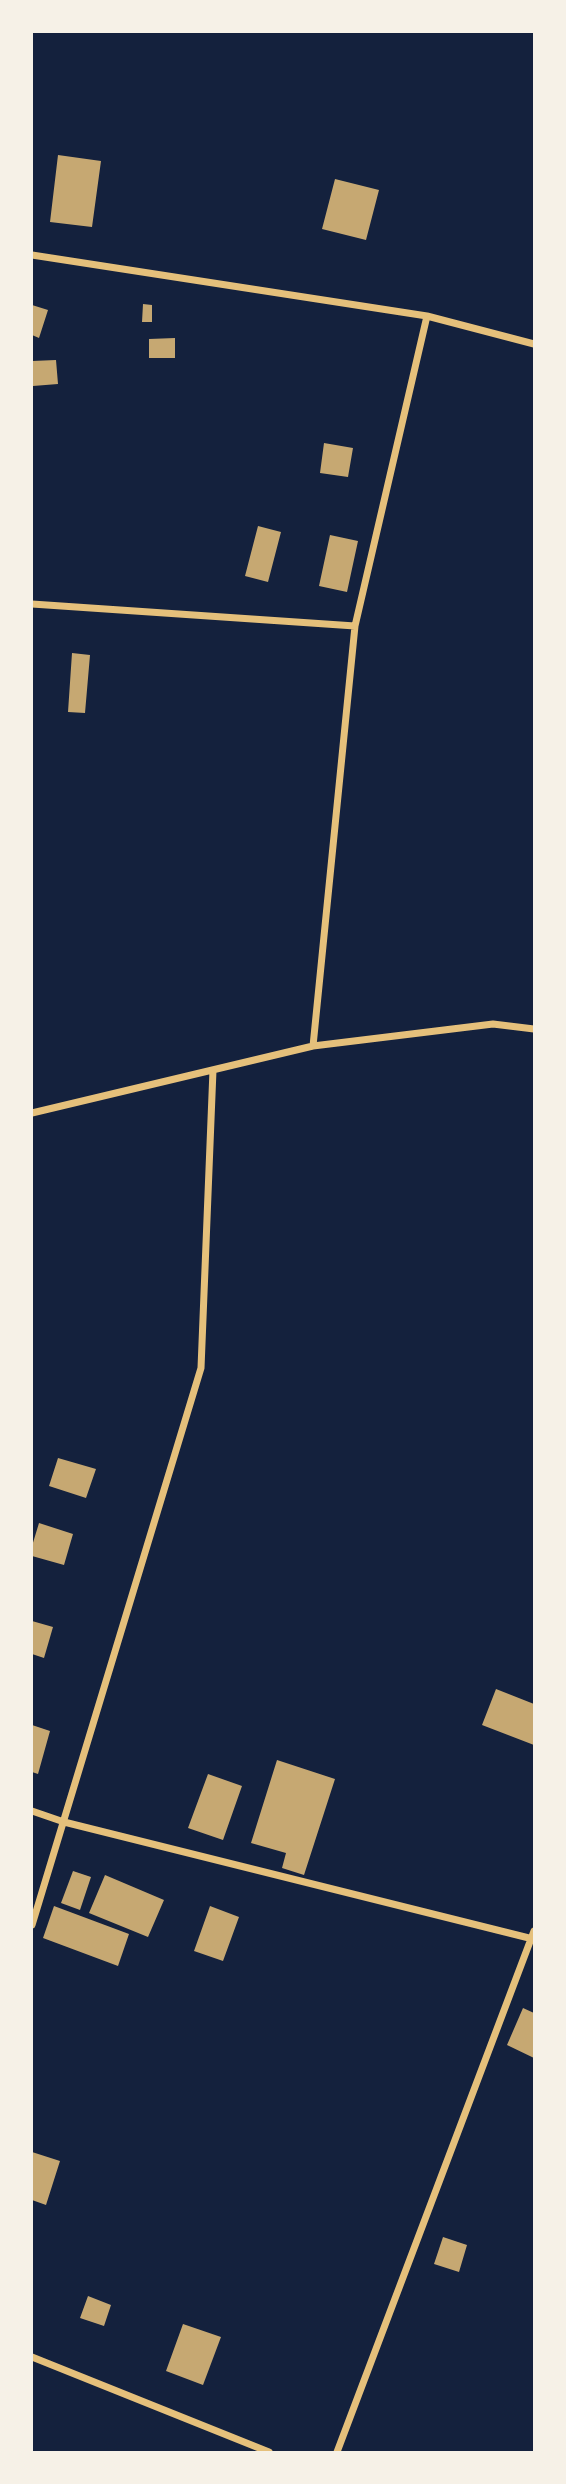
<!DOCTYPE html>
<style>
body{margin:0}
#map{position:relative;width:566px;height:2484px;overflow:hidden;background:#14213d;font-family:"Roboto Serif",serif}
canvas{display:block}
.frame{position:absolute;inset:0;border:33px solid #f6f1e7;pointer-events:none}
</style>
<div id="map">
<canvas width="566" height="2484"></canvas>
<div class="frame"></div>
</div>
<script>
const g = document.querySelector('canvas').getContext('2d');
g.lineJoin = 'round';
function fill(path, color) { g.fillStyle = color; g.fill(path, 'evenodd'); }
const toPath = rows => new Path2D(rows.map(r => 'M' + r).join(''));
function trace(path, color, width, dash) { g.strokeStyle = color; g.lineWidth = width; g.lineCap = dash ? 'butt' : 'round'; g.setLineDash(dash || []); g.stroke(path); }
fill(toPath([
 [58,155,101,161,92,227,50,222],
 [335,179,379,190,366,240,322,229],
 [143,304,152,305,152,322,142,322],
 [32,305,48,310,39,338,32,335],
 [175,338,175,358,149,358,149,339],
 [56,360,58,384,33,386,32,361],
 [324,443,353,448,348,477,320,473],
 [258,526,281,532,268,582,245,576],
 [330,535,358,541,347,592,319,586],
 [72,653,90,655,85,713,68,712],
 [58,1458,96,1469,86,1498,49,1486],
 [39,1523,73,1534,64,1565,32,1556,32,1546],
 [32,1621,53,1627,44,1658,32,1654],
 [496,1689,534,1704,534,1745,482,1725],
 [32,1725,50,1731,38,1774,32,1772],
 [277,1760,335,1779,304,1875,282,1868,286,1853,251,1843],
 [208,1774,242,1786,223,1840,188,1828],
 [73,1871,91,1877,80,1910,61,1903],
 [105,1875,164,1900,148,1937,89,1913],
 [54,1906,129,1934,118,1966,43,1938],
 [210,1906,239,1917,223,1961,194,1951],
 [523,2008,534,2013,534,2058,507,2045],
 [32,2152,60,2161,46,2205,32,2200],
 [443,2237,467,2245,459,2272,434,2264],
 [88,2296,111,2305,104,2326,80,2318],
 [183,2324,221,2337,203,2385,166,2371]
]), '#c6a872');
trace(toPath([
 [32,255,427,316,534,344],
 [32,604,355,626],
 [313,1046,355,626,427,316],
 [32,1113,313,1046,493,1024,534,1029],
 [32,1811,64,1822,533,1939],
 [32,1925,201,1368,213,1070],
 [32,2357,269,2452],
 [337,2452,534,1931]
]), '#e5c07b', 7);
</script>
